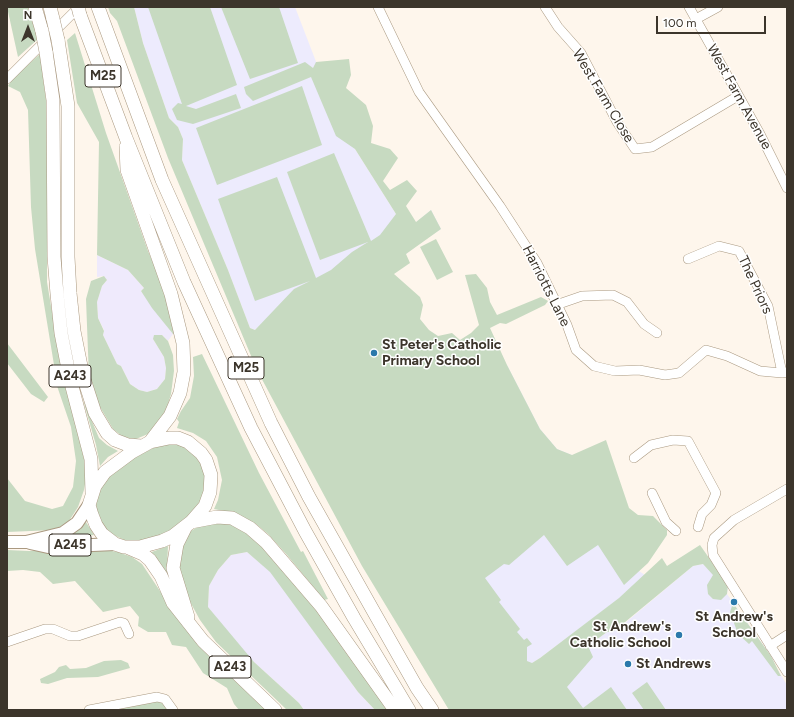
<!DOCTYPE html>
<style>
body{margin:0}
#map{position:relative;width:794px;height:717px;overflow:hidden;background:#fef6ec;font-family:Figtree,sans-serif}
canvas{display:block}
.frame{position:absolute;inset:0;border:8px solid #3c352b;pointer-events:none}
.north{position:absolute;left:8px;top:8px;width:40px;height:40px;-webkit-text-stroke:3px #fff;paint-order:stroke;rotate:0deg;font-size:11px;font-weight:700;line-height:16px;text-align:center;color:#3c352b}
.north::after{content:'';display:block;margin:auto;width:14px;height:18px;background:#3c352b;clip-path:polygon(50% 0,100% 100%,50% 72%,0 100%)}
.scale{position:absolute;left:656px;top:16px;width:110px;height:18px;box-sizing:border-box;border:2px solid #3c352b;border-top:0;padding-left:5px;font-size:12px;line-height:14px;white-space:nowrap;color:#3c352b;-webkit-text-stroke:3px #fff;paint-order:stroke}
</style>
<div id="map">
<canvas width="794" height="717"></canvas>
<div class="frame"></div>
<div class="north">N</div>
<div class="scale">100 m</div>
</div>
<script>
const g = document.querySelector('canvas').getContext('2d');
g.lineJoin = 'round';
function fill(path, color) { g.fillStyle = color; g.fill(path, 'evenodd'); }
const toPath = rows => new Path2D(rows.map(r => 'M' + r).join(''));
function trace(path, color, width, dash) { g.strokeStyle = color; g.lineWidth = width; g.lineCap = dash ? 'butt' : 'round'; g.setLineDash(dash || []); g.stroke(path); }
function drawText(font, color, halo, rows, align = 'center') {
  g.font = font + ' Figtree,sans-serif'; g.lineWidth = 3; g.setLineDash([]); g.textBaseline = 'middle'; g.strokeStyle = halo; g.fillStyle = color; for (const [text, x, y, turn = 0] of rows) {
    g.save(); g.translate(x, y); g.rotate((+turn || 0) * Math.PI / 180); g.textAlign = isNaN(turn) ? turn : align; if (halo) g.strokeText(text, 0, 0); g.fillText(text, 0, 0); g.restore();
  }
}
fill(toPath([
 [97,255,128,270,144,288,141,291,173,334,168,341,162,335,153,339,164,357,166,368,165,379,157,389,147,392,139,390,130,384,121,366,117,364,103,335,104,330,98,318,97,302,102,286,107,280,104,276,97,277],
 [247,552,271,572,358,692,375,710,304,710,299,703,254,662,231,637,208,607,209,586,218,570,231,555]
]), '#efeafc');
fill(toPath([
 [134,7,295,7,335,111,355,149,396,214,408,229,431,210,441,229,418,244,380,276,402,320,453,361,507,365,540,429,557,449,572,455,636,569,645,575,620,598,540,658,473,701,272,314,255,330,250,328,228,270,182,160,183,139,178,127,169,118,143,43],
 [703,564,728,585,727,594,771,656,777,669,787,685,787,710,497,710,607,632,625,623,693,566]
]), '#edebfd');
fill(toPath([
 [7,7,30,7,38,39,18,57],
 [108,7,134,7,143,43,169,118,178,127,183,139,182,160,228,270,250,328,255,330,294,289,310,281,255,301,218,199,277,177,316,278,331,270,352,252,368,242,320,260,287,172,334,153,371,241,380,235,396,214,355,149,336,136,311,77,253,101,246,94,244,87,305,62,313,68,316,62,349,59,351,75,346,88,366,105,373,126,371,143,390,149,398,158,383,181,390,190,407,180,417,191,406,206,416,222,431,210,441,229,406,254,410,263,394,274,420,297,423,305,420,319,429,330,438,336,452,333,460,340,471,333,479,325,465,275,476,274,487,288,490,302,497,315,541,297,548,301,545,305,506,324,500,323,490,328,507,365,540,429,557,449,572,455,606,440,629,508,638,515,653,516,667,530,667,535,648,563,624,585,598,545,567,566,544,535,509,565,504,564,485,578,501,600,499,602,520,629,517,632,524,640,527,638,532,644,527,647,527,661,532,663,540,658,619,598,662,558,667,566,700,545,728,585,727,594,721,600,713,599,708,594,707,585,713,575,703,564,693,566,613,632,607,632,588,646,593,657,567,687,583,708,611,687,627,710,449,710,362,566,257,370,168,158,117,21,110,13],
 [148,7,210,7,237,85,186,106,196,109,236,94,241,108,193,124,177,120,172,109,178,103,182,104],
 [221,7,279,7,298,63,250,79],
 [75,33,106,133,148,251,157,272,172,318,176,333,173,334,152,308,141,291,144,288,128,270,97,255,99,142,77,103,67,40],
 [40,54,47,108,47,282,56,336,87,472,84,490,78,507,69,521,55,530,7,532,7,478,25,501,52,509,63,506,73,487,76,461,71,427,56,383,50,381,49,375,55,371,35,249,31,207,28,110,20,92,8,86,13,78],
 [302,86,322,145,217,185,196,128],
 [436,239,453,272,437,280,420,247],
 [104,276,107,280,102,286,97,302,98,318,104,331,103,335,117,364,121,366,130,384,139,390,147,392,157,389,165,379,166,368,164,357,153,339,154,335,162,335,168,341,173,355,174,371,171,394,165,414,148,434,136,439,123,437,113,429,97,402,89,378,86,299,91,281],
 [7,343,48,397,44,402,31,394,7,363],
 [202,354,259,473,301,552,303,551,328,599,324,600,287,555,268,534,256,524,229,512,214,509,218,500,222,480,217,457,206,441,193,433,177,428,179,422,177,419,181,411,190,398,194,376,193,357],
 [83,400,99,438,107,445,118,451,108,457,100,466,96,445],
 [172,444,184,445,201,458,208,485,196,510,172,530,155,539,129,542,109,533,101,523,97,515,96,503,100,489,107,479,121,465,157,446],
 [217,521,243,527,297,583,388,710,375,710,358,692,270,572,247,552,231,555,218,570,209,586,208,607,254,662,299,703,304,710,287,710,216,642,200,620,188,598,176,568,183,543,191,531,204,523],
 [86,522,94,535,52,542,72,535],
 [168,546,167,569,172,584,149,553],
 [93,548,118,552,132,557,142,564,164,597,268,710,239,710,234,704,227,688,203,673,186,647,172,645,166,632,148,632,138,626,139,617,130,606,103,612,75,581,53,584,40,572,23,570,7,571,7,550,29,551],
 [733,603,771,656,781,676,778,676,752,641,749,644,738,634,730,612],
 [121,660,128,663,130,668,98,677,67,678,48,684,41,683,40,679,55,672,59,667,66,665,70,669,86,668,104,661],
 [647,682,666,710,644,710,632,693],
 [151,700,162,702,170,710,103,710]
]), '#c7dac1');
const minor = toPath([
 [378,7,419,92,500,206,537,263,567,325,576,350,594,366,615,371,639,370,665,375,679,373,706,350,727,356,760,371,782,373,787,372],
 [545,7,558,27,581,53,617,122,635,149,652,147,738,96],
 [689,7,760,134,787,188],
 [696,19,718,7],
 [7,79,79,7],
 [688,259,719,246,739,251,768,306,782,373],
 [556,305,582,296,613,295,627,302,644,324,657,333],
 [634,458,651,445,673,440,688,441,716,493,711,505,702,514,698,527],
 [787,489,734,520,714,538,712,545,713,555,787,672],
 [652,493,666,522,676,531],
 [7,642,45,629,53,629,70,636,78,636,120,622,124,623,129,634],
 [770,646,787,635],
 [89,710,157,697,165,699,173,710]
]);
const major = toPath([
 [7,542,26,542,63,533,77,523,89,505],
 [30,543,48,547,115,544]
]);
const highway = toPath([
 [35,7,42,31],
 [50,7,53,19],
 [98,7,162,180,271,423,309,497,375,614,417,688,432,710],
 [80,15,126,138,184,282,251,428,305,531,354,618,409,710],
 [58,40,68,106,68,257,70,293,74,331,83,376,95,413,107,433,115,440,128,445,141,446],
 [46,52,53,100,54,257,57,294,61,333,70,379,91,459,92,493],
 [126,147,127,170,171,294,183,343,184,372,180,393,170,416,150,442],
 [169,438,178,438,188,442,201,453,206,460,211,475,210,492,205,506,191,522,173,536,162,541,140,547,124,547,115,544,102,534,96,525,92,515,89,505,95,486,105,472,132,452,150,442,169,438],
 [191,522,217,517,232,518,250,528,266,542,321,606,395,710],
 [185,528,177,544,173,568,188,617],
 [129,548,143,554,150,560,161,576,173,603,203,641,275,710]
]);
trace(minor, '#aa9981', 10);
trace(major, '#aa9981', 14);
trace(highway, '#aa9981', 14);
trace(minor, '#fff', 9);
trace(major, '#fff', 12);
trace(highway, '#fff', 13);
const highwayBridge = toPath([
 [78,7,80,15],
 [53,19,58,40],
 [42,31,46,52]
]);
trace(highwayBridge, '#aa9981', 14, []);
trace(highwayBridge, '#fff', 13);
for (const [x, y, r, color] of [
 [374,353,4,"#2b79ab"],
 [734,602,4,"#2b79ab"],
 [679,635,4,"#2b79ab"],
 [628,664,4,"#2b79ab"]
]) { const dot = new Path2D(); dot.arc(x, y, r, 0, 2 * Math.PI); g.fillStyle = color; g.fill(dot); trace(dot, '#fff', 1.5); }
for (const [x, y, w] of [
 [103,76,36],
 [246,368,36],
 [70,376,42],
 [70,545,42],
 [230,667,42]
]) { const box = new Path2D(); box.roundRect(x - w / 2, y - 11, w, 22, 3); g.fillStyle = '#fff'; g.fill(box); trace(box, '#3c352b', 1); }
drawText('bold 13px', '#3c352b', null, [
 ["M25",103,76],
 ["M25",246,368],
 ["A243",70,376],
 ["A245",70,545],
 ["A243",230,667]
]);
drawText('14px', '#3c352b', '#fff', [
 ["West Farm Close",603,96,59],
 ["West Farm Avenue",739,97,61],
 ["The Priors",755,285,65],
 ["Harriotts Lane",546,286,63]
]);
drawText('bold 14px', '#3c352b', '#fff', [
 ["St Peter's Catholic",382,345],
 ["Primary School",382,361],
 ["St Andrew's",734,617,"center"],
 ["School",734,633,"center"],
 ["St Andrew's",671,627,"right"],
 ["Catholic School",671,643,"right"],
 ["St Andrews",636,664]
], 'left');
</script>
